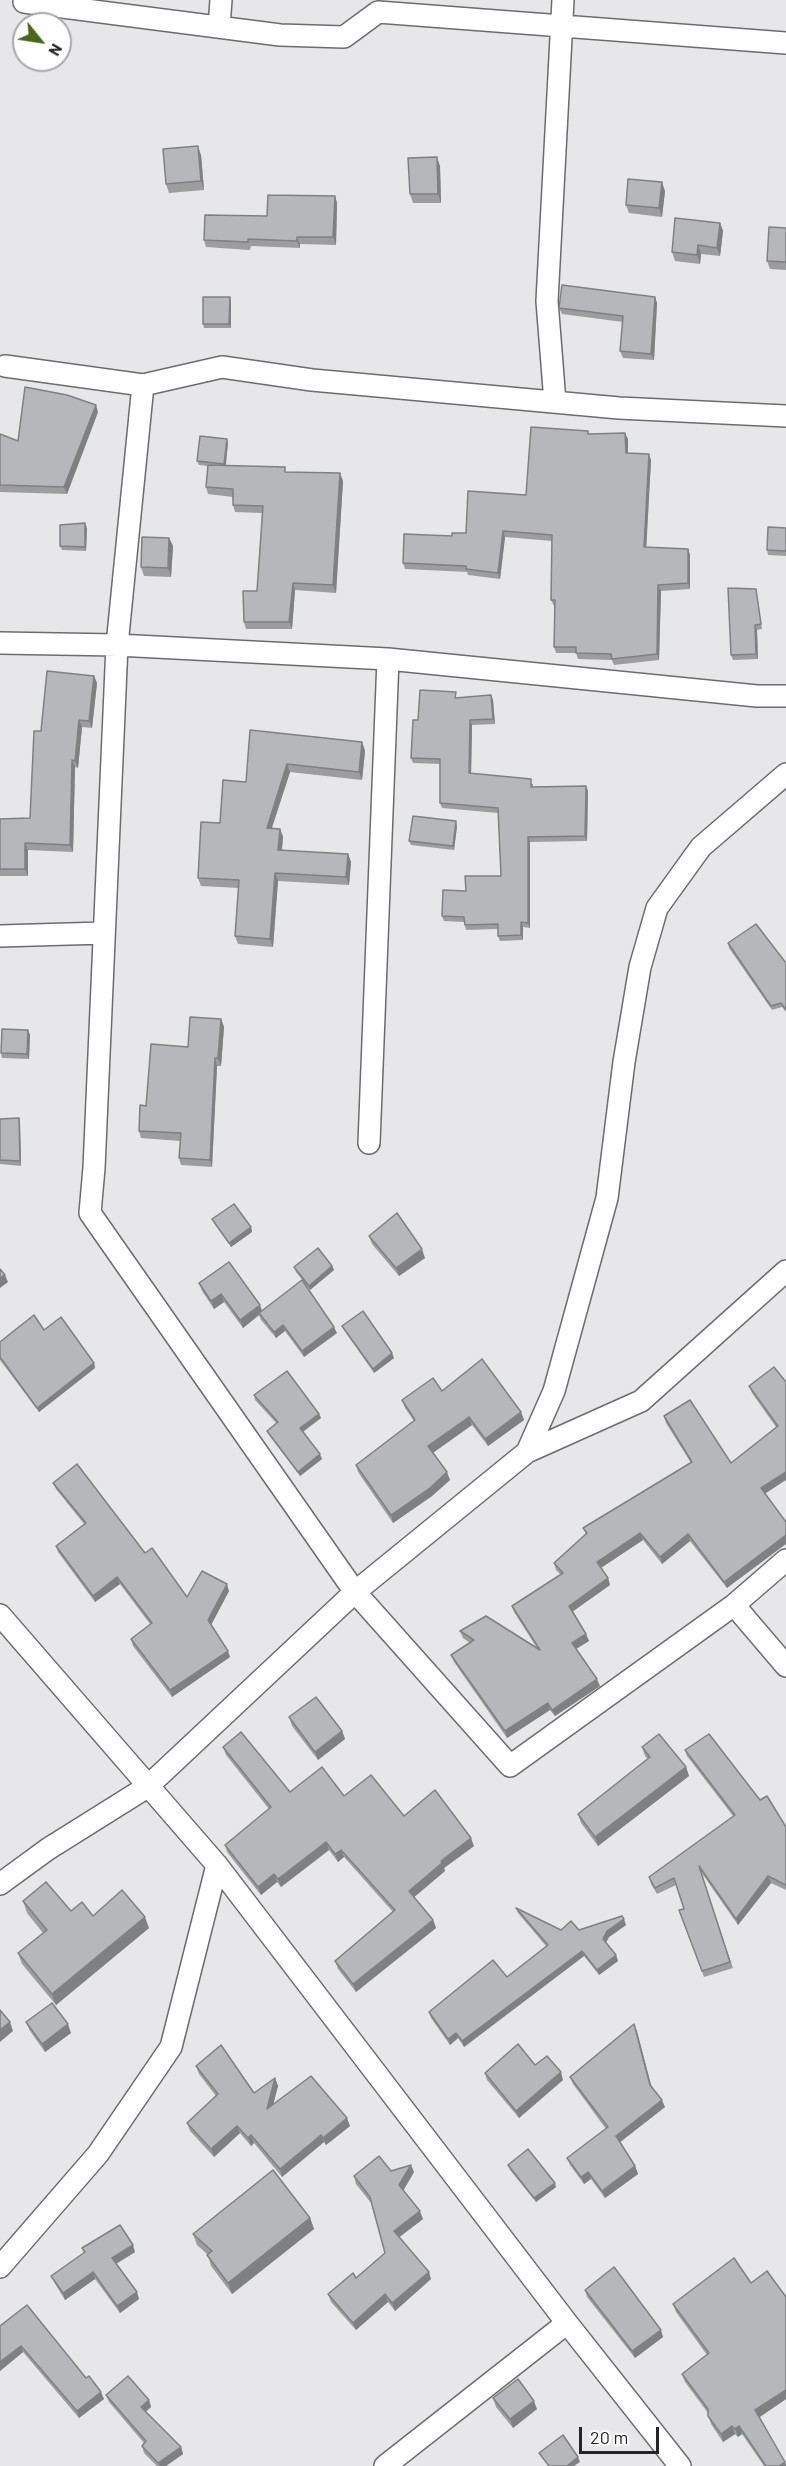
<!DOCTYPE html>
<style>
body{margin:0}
#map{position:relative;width:786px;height:2466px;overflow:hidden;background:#e7e7ea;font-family:Barlow,sans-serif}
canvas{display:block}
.north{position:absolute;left:12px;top:12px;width:60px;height:60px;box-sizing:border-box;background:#fff;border:2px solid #a8a8a8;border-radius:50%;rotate:120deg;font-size:16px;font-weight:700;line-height:24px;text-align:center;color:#252526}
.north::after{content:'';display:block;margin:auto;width:21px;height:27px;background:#48671c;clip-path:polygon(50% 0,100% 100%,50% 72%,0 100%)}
.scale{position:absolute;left:579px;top:2427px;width:80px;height:27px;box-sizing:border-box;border:3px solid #252526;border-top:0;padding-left:8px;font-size:18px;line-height:21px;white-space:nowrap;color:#252526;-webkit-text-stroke:4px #fff;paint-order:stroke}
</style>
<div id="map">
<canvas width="786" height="2466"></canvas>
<div class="north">N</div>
<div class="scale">20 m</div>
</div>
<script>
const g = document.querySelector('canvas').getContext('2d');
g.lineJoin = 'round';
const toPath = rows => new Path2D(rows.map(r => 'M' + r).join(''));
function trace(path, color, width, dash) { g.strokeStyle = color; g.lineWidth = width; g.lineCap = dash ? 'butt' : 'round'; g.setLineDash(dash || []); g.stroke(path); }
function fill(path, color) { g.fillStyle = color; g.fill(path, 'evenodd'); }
const street = toPath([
 [24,2,280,35,344,37,378,12,786,43],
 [219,27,221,0],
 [5,366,143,385,222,367,312,380,619,408,786,416],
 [143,385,117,645,94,1168,90,1213,355,1592,510,1766,734,1605,786,1560],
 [555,402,547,301,563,0],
 [0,643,117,645,388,659,757,696,786,696],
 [0,936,103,933],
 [369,1143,388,659],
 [527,1452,554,1391,607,1198,624,1062,640,967,657,908,701,847,786,774],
 [734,1605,786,1666],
 [0,1615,217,1865,567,2323,680,2466],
 [0,1884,48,1849,147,1787,355,1592,527,1452,641,1401,786,1271],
 [0,2267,98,2154,171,2047,217,1865],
 [385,2466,567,2323]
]);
trace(street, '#6c6b6e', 24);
trace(street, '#fff', 21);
fill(toPath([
 [201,155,204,190,169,193,166,184],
 [440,166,441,203,413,203,410,194],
 [665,191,662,217,629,213,626,205],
 [335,196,337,203,336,245,300,244,300,248,251,246,250,250,206,247,204,240,267,216],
 [720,223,723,231,720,256,701,254,700,264,675,261,672,252],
 [786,228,786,270,770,269,767,261],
 [230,297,231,301,231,328,204,328,203,324],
 [655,297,657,303,654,360,623,358,620,351,623,322,562,314,559,308],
 [98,412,67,494,0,492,0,434,18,441],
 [588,431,589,434,625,433,628,439,628,453,651,460,646,547,688,549,690,555,690,589,661,591,659,660,614,665,612,660,578,659,576,653,556,653,554,647,555,606,554,606,551,600,552,541,505,537,500,579,468,575,467,572,405,569,403,563,452,536,466,533,526,495],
 [228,443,226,466,287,472,343,481,336,593,295,590,292,629,246,629,244,622,257,591,262,513,235,512,233,505,233,497,208,494,206,487,208,466,199,465,197,461],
 [87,528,86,551,62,550,60,546],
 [786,528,786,556,768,555,767,550],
 [169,538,173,546,171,577,144,576,141,567],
 [757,594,762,629,757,630,758,659,733,660,731,655],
 [94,676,97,683,92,728,82,727,78,768,75,767,73,852,28,850,28,876,0,876,0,819,30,818,41,731],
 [491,695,493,700,495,724,472,725,471,774,533,784,533,787,586,786,588,791,587,841,530,842,530,928,523,927,523,940,500,941,498,936,498,929,466,930,464,922,444,921,442,916,466,891,501,876,498,813,442,808,440,803,440,764,413,763,411,758,418,720,458,698],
 [250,730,362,742,365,751,362,780,290,772,272,828,280,829,283,837,282,850,348,854,351,862,349,885,278,881,273,947,238,944,235,936,239,888,201,886,198,878,220,823,246,782],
 [457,826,454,850,411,845,409,841],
 [728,943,786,963,786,1012,782,1007,772,1010,729,948],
 [221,1019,224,1027,221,1066,217,1066,212,1167,181,1165,179,1158,180,1141,141,1138,139,1131,146,1106],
 [28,1030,30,1035,29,1059,2,1058,1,1053],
 [19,1118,20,1123,21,1166,0,1164,0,1119],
 [212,1219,251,1227,252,1232,231,1247,214,1223],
 [369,1236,425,1258,399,1276,372,1244],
 [332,1266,334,1270,310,1290,296,1272,294,1267],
 [199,1283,262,1311,337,1333,304,1357,285,1331,276,1338,261,1320,259,1315,243,1328,224,1302,214,1309,202,1291],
 [342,1326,394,1358,374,1373,344,1330],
 [44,1330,94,1363,95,1368,39,1412,0,1360,0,1342],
 [786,1382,765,1494,727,1588,690,1541,662,1564,643,1540,601,1568,608,1578,610,1585,573,1611,586,1634,589,1641,576,1649,600,1686,555,1716,550,1710,507,1738,454,1662,451,1655,470,1643,463,1638,460,1631,537,1648,514,1612,512,1606,561,1575,556,1570,554,1563,586,1534,583,1528,691,1463,666,1423,664,1416,731,1463,776,1427,752,1393,749,1386],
 [442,1391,521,1412,524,1420,488,1446,472,1425,433,1453,450,1480,432,1496,393,1523,358,1472,356,1465,414,1421,405,1408,402,1400],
 [254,1395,319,1414,321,1418,303,1432,322,1459,300,1476,269,1435,267,1431,277,1424,255,1400],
 [53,1483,145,1553,187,1597,229,1591,211,1625,230,1657,172,1697,133,1646,131,1639,150,1624,120,1584,95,1602,58,1552,56,1546,84,1524,56,1489],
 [289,1717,342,1731,345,1739,318,1760,292,1726],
 [223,1747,290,1792,344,1796,404,1816,474,1846,444,1868,445,1871,414,1897,433,1920,436,1928,356,1992,338,1969,335,1961,393,1912,344,1857,338,1862,329,1850,281,1887,277,1882,261,1895,227,1852,225,1845,269,1809,226,1755],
 [642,1747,686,1767,689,1776,598,1846,581,1823,578,1814,648,1759,645,1756],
 [685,1750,760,1800,786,1827,786,1890,771,1883,738,1925,701,1872,733,1968,704,1977,679,1910,684,1909,676,1885,657,1894,651,1884,649,1877,733,1816,687,1756],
 [23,1901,71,1911,149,1928,56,2005,22,1964,18,1953,43,1933,27,1913],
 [516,1908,561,1930,579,1930,626,1925,609,1937,606,1943,616,1955,618,1961,599,1975,584,1956,464,2047,458,2038,450,2045,431,2018,429,2012,507,1977,546,1946,518,1913],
 [26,2022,71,2033,45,2052,30,2031],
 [634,2024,651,2086,665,2107,620,2142,635,2166,638,2174,605,2198,591,2179,584,2184,570,2165,567,2158,606,2129,573,2084,570,2077],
 [535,2065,563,2080,519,2118,487,2080,485,2073],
 [196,2066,254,2093,275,2078,278,2086,273,2104,350,2126,326,2145,324,2142,282,2177,254,2143,251,2146,240,2133,214,2157,190,2131,187,2123,216,2096,199,2074],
 [508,2165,556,2187,536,2202,510,2170],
 [391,2171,414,2172,403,2190,423,2219,399,2237,431,2279,395,2311,388,2302,356,2330,331,2302,328,2294,356,2278,385,2253,371,2203,356,2184,354,2176],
 [310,2218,314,2229,232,2294,211,2266,208,2255,197,2245,193,2234],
 [82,2248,135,2252,116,2264,139,2299,120,2313,95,2279,65,2300,54,2282,51,2276,84,2253],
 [585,2290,663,2337,635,2358,587,2297],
 [673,2304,786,2399,760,2417,785,2462,786,2466,764,2466,742,2434,738,2437,735,2434,723,2442,711,2424,708,2413,685,2382,682,2374,707,2355,676,2312],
 [0,2326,104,2399,79,2418,23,2352,0,2371],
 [106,2395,149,2400,151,2407,145,2412,181,2447,183,2454,166,2466,157,2466,144,2453,142,2446,144,2443,109,2402],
 [493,2398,537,2409,513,2428,496,2407]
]), '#9d9da0');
fill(toPath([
 [198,146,201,155,204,190,201,181],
 [437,157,440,166,441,203,438,194],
 [662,182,665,191,662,217,659,208],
 [335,196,337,203,336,245,333,237],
 [720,223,723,231,720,256,717,248],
 [297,237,300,244,300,248,297,241],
 [698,245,701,254,700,264,697,255],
 [230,297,231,301,231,328,229,324],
 [655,297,657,303,654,360,651,354],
 [96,405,98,412,67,494,64,487],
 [625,433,628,439,628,460,626,453],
 [227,439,228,443,225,469,224,464],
 [649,454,651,460,646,553,644,547],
 [340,473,343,481,336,593,333,585],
 [85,523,87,528,86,551,85,547],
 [503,531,505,537,500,579,498,573],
 [169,538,173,546,171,577,168,568],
 [688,549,690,555,690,589,688,583],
 [293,583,295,590,292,629,289,622],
 [658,585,661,591,659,660,657,654],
 [755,625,757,630,758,659,756,654],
 [94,676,97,683,92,728,89,721],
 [491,695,493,700,495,724,493,719],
 [79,720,82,727,78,768,75,761],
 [470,720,472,725,471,778,469,773],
 [362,742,365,751,362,780,359,772],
 [72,760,75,767,73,852,70,845],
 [287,764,290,772,269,836,267,828],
 [586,786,588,791,587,841,585,836],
 [456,821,457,826,454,850,453,846],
 [280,829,283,837,281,858,278,850],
 [528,837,530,842,530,928,528,923],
 [25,843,28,850,28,876,25,869],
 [348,854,351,862,349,885,346,877],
 [275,873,278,881,273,947,270,939],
 [521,922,523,927,523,940,521,935],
 [221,1019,224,1027,221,1066,218,1058],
 [28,1030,30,1035,29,1059,27,1054],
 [215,1058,217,1066,212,1167,210,1160],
 [19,1118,20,1123,21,1166,20,1161],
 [251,1227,252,1232,231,1247,229,1243],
 [422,1249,425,1258,399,1276,396,1268],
 [332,1266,334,1270,310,1290,309,1286],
 [5,1275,8,1282,0,1288,0,1278],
 [221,1294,224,1302,214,1309,211,1301],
 [260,1305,263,1313,259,1313,259,1315,243,1328,240,1320],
 [283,1325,285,1331,276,1338,274,1332],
 [334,1327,337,1333,304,1357,302,1351],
 [392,1353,394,1358,374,1373,373,1369],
 [94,1363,95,1368,39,1412,37,1408],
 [521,1412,524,1420,488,1446,485,1439],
 [319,1414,321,1418,302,1432,300,1428],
 [469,1417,472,1425,431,1454,428,1446],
 [320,1454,322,1459,300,1476,298,1472],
 [447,1472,450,1480,432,1496,393,1523,391,1515],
 [786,1472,786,1480,763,1495,761,1488],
 [640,1533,643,1540,599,1569,597,1562],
 [688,1534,690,1541,662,1564,660,1557],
 [786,1535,786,1544,727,1588,724,1582],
 [117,1577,120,1584,95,1602,93,1596],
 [608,1578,610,1585,572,1612,569,1606],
 [227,1584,229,1591,210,1627,208,1620],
 [586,1634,589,1641,574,1650,572,1643],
 [228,1651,230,1657,172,1697,170,1690],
 [597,1679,600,1686,555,1716,552,1710],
 [548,1703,550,1710,507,1738,505,1731],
 [342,1731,345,1739,318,1760,315,1752],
 [686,1767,689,1776,598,1846,595,1837],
 [471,1838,474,1846,444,1868,445,1871,412,1899,409,1891,441,1861],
 [326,1842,329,1850,281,1887,278,1879],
 [341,1850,344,1857,338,1862,335,1854],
 [274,1874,277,1882,261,1895,258,1887],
 [768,1876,771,1883,738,1925,736,1919],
 [145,1917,149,1928,56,2005,52,1994],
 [624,1919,626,1925,609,1937,605,1944,603,1939,607,1931],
 [433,1920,436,1928,356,1992,353,1984],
 [582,1951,584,1956,464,2047,462,2041],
 [616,1955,618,1961,599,1975,597,1970],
 [10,2022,13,2031,0,2042,0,2030],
 [68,2024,71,2033,45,2052,42,2044],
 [634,2024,637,2031,653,2092,650,2085],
 [456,2033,458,2038,450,2045,448,2039],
 [561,2072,563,2080,519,2118,516,2111],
 [275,2078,278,2086,270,2117,267,2109],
 [662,2100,665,2107,619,2143,616,2136],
 [347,2118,350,2126,326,2145,323,2138],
 [237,2126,240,2133,214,2157,211,2149],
 [251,2135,254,2143,251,2146,248,2138],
 [321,2135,324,2142,282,2177,280,2169],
 [411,2165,414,2172,402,2193,399,2185],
 [635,2166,638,2174,605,2198,602,2191],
 [588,2172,591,2179,584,2184,581,2177],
 [555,2183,556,2187,536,2202,534,2198],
 [420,2211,423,2219,397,2239,394,2231],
 [310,2218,314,2229,232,2294,228,2283],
 [133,2245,135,2252,114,2265,112,2258],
 [93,2272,95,2279,65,2300,63,2293],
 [429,2272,431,2279,395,2311,392,2303],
 [137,2292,139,2299,120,2313,117,2306],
 [385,2294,388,2302,356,2330,353,2323],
 [661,2330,663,2337,635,2358,632,2351],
 [21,2346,23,2352,0,2371,0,2362],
 [786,2390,786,2399,758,2418,755,2410],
 [101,2392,104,2399,79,2418,77,2411],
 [149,2400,151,2407,143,2414,141,2407],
 [534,2401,537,2409,513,2428,510,2419],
 [732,2426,735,2434,723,2442,721,2434],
 [739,2426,742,2434,738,2437,735,2429],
 [181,2447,183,2454,166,2466,160,2466,158,2463],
 [578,2457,580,2462,574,2466,567,2466],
 [785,2462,786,2466,779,2466]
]), '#7f8082');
const building = toPath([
 [198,146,201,181,166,184,163,149,198,146],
 [437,157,438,194,410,194,408,158,437,157],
 [628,179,662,182,659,208,626,205,628,179],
 [268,195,335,196,333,237,297,237,297,241,248,239,248,242,204,240,205,215,267,216,268,195],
 [675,218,720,223,717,248,698,245,697,255,672,252,675,218],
 [769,227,786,228,786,262,767,261,769,227],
 [562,285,655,297,651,354,620,351,623,316,559,308,562,285],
 [203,297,230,297,229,324,203,324,203,297],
 [25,387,67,395,96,405,64,487,0,485,0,434,18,441,25,387],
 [531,427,588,431,588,434,625,433,626,453,649,454,644,547,688,549,688,583,658,585,657,654,612,659,611,654,576,653,576,647,554,647,555,600,551,600,552,535,503,531,498,573,466,569,466,566,403,563,404,534,452,536,452,533,466,533,468,491,526,495,531,427],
 [200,436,227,439,224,464,197,461,200,436],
 [208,465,285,467,285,472,340,473,333,585,293,583,289,622,244,622,243,591,257,591,263,506,233,505,233,489,206,487,208,465],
 [85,523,85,547,60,546,60,525,85,523],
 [768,527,786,528,786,551,767,550,768,527],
 [142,537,169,538,168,568,141,567,142,537],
 [728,588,756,589,761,624,755,625,756,654,731,655,728,588],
 [47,671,94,676,89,721,79,720,75,761,72,760,70,845,25,843,25,869,0,869,0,819,30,818,34,731,41,731,47,671],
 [420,690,456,692,455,698,491,695,493,719,470,720,469,773,531,779,531,787,586,786,585,836,528,837,528,923,521,922,521,935,498,936,498,924,465,925,464,917,442,916,443,890,466,891,465,876,501,876,498,808,440,803,440,759,411,758,413,720,418,720,420,690],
 [250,730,362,742,359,772,287,764,267,828,280,829,278,850,348,854,346,877,275,873,270,939,235,936,239,880,198,878,201,822,220,823,223,780,246,782,250,730],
 [413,816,456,821,453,846,409,841,413,816],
 [756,924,786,963,786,1010,781,1003,771,1006,728,943,756,924],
 [190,1017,221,1019,218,1058,215,1058,210,1160,179,1158,181,1133,139,1131,140,1105,146,1106,151,1044,188,1047,190,1017],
 [2,1029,28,1030,27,1054,1,1053,2,1029],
 [19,1118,20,1161,0,1160,0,1119,19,1118],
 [234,1204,251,1227,229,1243,212,1219,234,1204],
 [397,1213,422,1249,396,1268,369,1236,397,1213],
 [318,1248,332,1266,309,1286,294,1267,318,1248],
 [229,1262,260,1305,240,1320,221,1294,211,1301,199,1283,229,1262],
 [0,1269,5,1275,0,1278,0,1269],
 [302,1280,334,1327,302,1351,283,1325,274,1332,259,1313,302,1280],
 [363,1311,392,1353,373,1369,342,1326,363,1311],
 [34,1315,44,1330,61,1317,94,1363,37,1408,0,1357,0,1342,34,1315],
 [482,1359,521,1412,485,1439,469,1417,428,1446,447,1472,430,1488,391,1515,356,1465,415,1420,402,1400,433,1378,442,1391,482,1359],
 [774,1367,786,1382,786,1472,761,1488,786,1522,786,1535,724,1582,688,1534,660,1557,640,1533,597,1562,608,1578,569,1606,586,1634,572,1643,597,1679,552,1710,548,1703,505,1731,451,1655,474,1640,460,1631,486,1616,540,1650,512,1606,563,1573,554,1563,587,1533,583,1528,692,1462,664,1416,690,1400,731,1463,778,1426,749,1386,774,1367],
 [287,1371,319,1414,300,1428,320,1454,298,1472,267,1431,278,1422,254,1395,287,1371],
 [77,1464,145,1553,152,1548,187,1597,202,1571,227,1584,208,1620,228,1651,170,1690,131,1639,152,1623,117,1577,93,1596,56,1546,86,1523,53,1483,77,1464],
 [316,1697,342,1731,315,1752,289,1717,316,1697],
 [241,1732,290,1792,322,1767,344,1796,371,1775,404,1816,435,1790,471,1838,441,1861,442,1863,409,1891,433,1920,353,1984,335,1961,395,1910,341,1850,335,1854,326,1842,278,1879,274,1874,258,1887,225,1845,271,1807,223,1747,241,1732],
 [659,1734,686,1767,595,1837,578,1814,650,1757,642,1747,659,1734],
 [709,1734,760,1800,767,1796,786,1827,786,1885,768,1876,736,1919,699,1866,730,1962,702,1971,679,1910,684,1909,674,1878,655,1888,649,1877,735,1815,685,1750,709,1734],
 [46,1882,71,1911,82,1902,93,1916,122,1890,145,1917,52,1994,18,1953,47,1930,23,1901,46,1882],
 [516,1908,561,1930,571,1921,579,1930,622,1916,624,1919,607,1931,603,1939,616,1955,597,1970,582,1951,462,2041,456,2033,448,2039,429,2012,493,1960,507,1977,548,1945,516,1908],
 [52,2003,68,2024,42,2044,26,2022,52,2003],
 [0,2010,10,2022,0,2030,0,2010],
 [634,2024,650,2085,662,2100,616,2136,635,2166,602,2191,588,2172,581,2177,567,2158,608,2127,570,2077,634,2024],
 [518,2044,535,2065,547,2056,561,2072,516,2111,485,2073,518,2044],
 [221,2045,254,2093,275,2078,267,2109,311,2076,347,2118,323,2138,321,2135,280,2169,251,2135,248,2138,237,2126,211,2149,187,2123,218,2094,196,2066,221,2045],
 [528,2149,555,2183,534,2198,508,2165,528,2149],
 [379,2156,391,2171,411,2165,399,2185,420,2211,394,2231,429,2272,392,2303,385,2294,353,2323,328,2294,353,2273,356,2278,385,2253,370,2197,354,2176,379,2156],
 [273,2170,310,2218,228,2283,207,2255,212,2251,193,2234,273,2170],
 [120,2225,133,2245,112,2258,137,2292,117,2306,93,2272,63,2293,51,2276,85,2252,82,2248,120,2225],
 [734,2258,751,2283,767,2271,786,2297,786,2390,755,2410,785,2462,779,2466,766,2466,739,2426,735,2429,732,2426,721,2434,708,2416,708,2409,682,2374,709,2353,673,2304,734,2258],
 [614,2267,661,2330,632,2351,585,2290,614,2267],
 [27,2305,86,2378,89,2376,101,2392,77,2411,21,2346,0,2362,0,2326,27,2305],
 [128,2376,149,2400,141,2407,181,2447,158,2463,142,2446,146,2441,106,2395,128,2376],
 [518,2379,534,2401,510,2419,493,2398,518,2379],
 [563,2435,578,2457,567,2466,549,2466,539,2453,563,2435]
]);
fill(building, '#b6b7ba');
trace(building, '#7f8082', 1.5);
</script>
